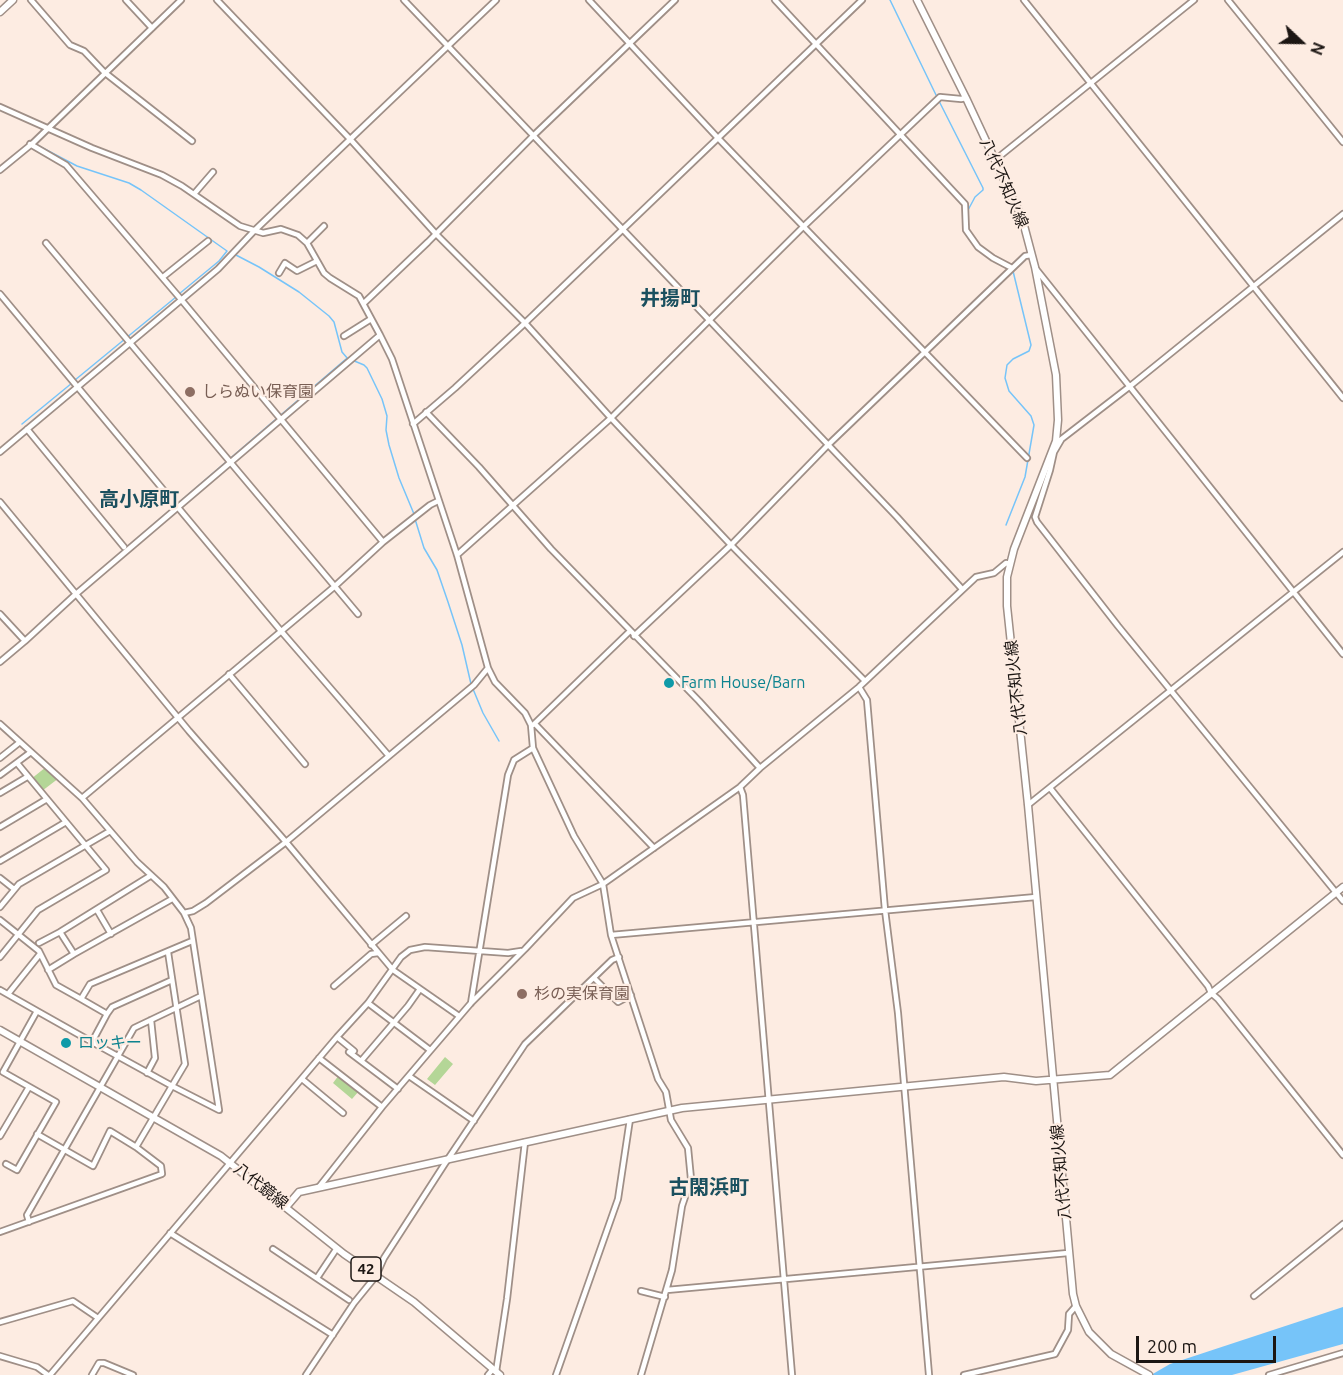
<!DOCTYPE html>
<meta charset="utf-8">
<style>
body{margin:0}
#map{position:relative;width:1343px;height:1375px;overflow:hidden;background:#fdece2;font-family:Ubuntu,sans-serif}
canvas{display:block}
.north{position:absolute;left:1271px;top:12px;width:60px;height:60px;-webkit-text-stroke:4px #fdece2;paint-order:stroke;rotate:112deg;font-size:16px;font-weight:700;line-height:24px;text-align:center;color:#1c1613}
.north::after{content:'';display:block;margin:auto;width:21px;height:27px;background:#1c1613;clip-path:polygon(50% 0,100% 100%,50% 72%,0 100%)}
.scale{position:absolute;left:1136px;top:1336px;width:140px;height:27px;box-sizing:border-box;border:3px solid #1c1613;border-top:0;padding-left:8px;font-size:18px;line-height:21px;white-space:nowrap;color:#1c1613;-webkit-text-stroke:4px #fdece2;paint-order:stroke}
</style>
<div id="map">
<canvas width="1343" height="1375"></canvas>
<div class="north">N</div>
<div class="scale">200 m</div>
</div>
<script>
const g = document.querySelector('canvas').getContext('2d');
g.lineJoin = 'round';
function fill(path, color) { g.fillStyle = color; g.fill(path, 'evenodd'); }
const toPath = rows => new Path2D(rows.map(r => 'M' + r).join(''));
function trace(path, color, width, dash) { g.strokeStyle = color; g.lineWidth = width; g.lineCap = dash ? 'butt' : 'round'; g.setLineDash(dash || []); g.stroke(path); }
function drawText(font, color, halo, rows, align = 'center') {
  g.font = font + ' Ubuntu,"Noto Sans JP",sans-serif'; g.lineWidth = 4.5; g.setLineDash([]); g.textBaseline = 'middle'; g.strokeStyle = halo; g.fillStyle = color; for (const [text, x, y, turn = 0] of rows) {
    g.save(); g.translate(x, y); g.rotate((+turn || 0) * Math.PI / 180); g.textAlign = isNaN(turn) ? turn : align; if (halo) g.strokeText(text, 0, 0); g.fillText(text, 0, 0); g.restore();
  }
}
fill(toPath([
 [46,767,59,778,42,791,31,779],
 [445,1057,453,1064,435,1085,427,1079],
 [339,1075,359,1091,352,1099,333,1083]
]), '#b4d697');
fill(toPath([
 [1343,1307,1343,1344,1232,1375,1151,1375,1170,1364]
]), '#76c4f9');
trace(toPath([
 [890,0,937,97],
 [939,101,983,188,983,190,975,197,967,212],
 [35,144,77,166,129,183,141,190,227,251,219,261,179,294],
 [259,230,284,206],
 [244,245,256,233],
 [234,254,259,267,299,292,329,316,334,322,342,352,348,359],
 [352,360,364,365,367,368,382,399,387,416,386,430,389,445,399,478,414,514],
 [75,380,176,297],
 [22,424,72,383],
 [415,519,424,548,437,570,448,602,462,645,471,684],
 [1006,525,1025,477,1034,425,1031,416,1009,391,1005,378,1007,365,1013,359,1029,351,1031,345,1013,271],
 [77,590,346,359],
 [473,689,483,713,499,741]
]), '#76c4f9', 1.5);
const minor = toPath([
 [31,0,70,45,84,51,104,72,192,141],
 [126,0,152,28],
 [217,0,350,139,436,234,525,323,611,418,731,545,865,681],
 [404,0,897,517,962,589],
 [589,0,717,137,1027,458],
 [775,0,965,204,966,230,978,247,993,258,1012,268],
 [1024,0,1343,398],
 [1228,0,1343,142],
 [0,107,92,148,162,175,182,186,240,226,263,233,281,229,298,235,307,243,324,273,330,278,359,296,380,335,392,359,457,555,488,668,495,682,525,713,531,725,533,748,574,836,603,884,611,935,658,1079,666,1092,671,1120,688,1148,691,1179,682,1206,672,1270,641,1375],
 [30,144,66,165,179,297,383,542],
 [995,160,1194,0],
 [0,170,33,143,181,0],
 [194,194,213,172],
 [46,243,358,614],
 [307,243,324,226],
 [1036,269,1343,654],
 [279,273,285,263,297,271,317,261],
 [163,277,208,241],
 [0,294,281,631,389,756],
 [364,303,428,242,533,136,675,0],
 [344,336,371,319],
 [426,412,479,467,551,549,699,701,760,768],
 [413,424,455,388,525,323,862,0],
 [27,429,124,547],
 [1061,440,1054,452,1050,470,1035,517,1037,522,1118,626,1343,901],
 [1059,441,1129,387,1343,214],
 [0,452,218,269,254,231,496,0],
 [0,502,189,731,286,842,393,970,459,1016],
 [457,555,611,418,803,227,940,97,961,99,966,98],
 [0,614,25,641],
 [634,636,731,545,828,445,925,352,1025,256,1031,255],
 [0,662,25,641,76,594,380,335],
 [229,674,305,764],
 [859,687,867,700,885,910,898,1013,929,1375],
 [0,724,82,798,137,862,164,887,184,913,191,928,219,1110,172,1086,185,1064,168,952],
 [535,724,654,848],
 [533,725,630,631],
 [0,758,20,742],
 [0,775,31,752],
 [740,787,743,795,792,1375],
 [1050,788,1208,986,1211,993,1218,999,1343,1155],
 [0,793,27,777],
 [82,798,334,587,383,542,430,505,438,501],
 [1028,805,1343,552],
 [0,827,47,799],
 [0,861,66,822],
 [150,876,60,932,74,954,172,899],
 [0,878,14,889],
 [0,907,19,884,110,831],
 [97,910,111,934],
 [184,913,193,911,206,903,286,842,474,685,488,668],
 [0,920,39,951,56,985,81,999],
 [611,935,1036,897],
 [39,943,60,932],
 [371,945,406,916],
 [0,957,38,910,106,870,17,763],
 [48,970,74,954],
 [594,978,618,1002,631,995],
 [334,986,371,954,378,953],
 [0,990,37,1011],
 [8,994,40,954],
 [368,1003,430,1050],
 [471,1003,508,775,514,760,533,748],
 [107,1014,112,1007,172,980],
 [337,1037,354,1051],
 [349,1052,398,1089],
 [319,1058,382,1107],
 [361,1061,408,1006,420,989],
 [147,1073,155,1058,151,1020],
 [409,1076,474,1121],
 [302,1079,343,1113],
 [37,1134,93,1166,110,1131,136,1147,172,1086,92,1042,107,1014,81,999,90,984,192,941],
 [0,1136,29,1087],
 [6,1164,17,1170,56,1102,3,1072,37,1011,92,1042],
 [319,1187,382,1107,471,1003,525,949,573,898,603,884,740,787,760,768,859,687,976,577,994,573,1006,563,1010,564],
 [29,1222,27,1215,134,1028,201,996],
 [0,1232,162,1174,161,1166,136,1147],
 [170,1233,333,1335],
 [273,1249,349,1300],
 [317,1278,337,1248],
 [667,1290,1068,1253],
 [641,1291,665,1297],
 [1254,1296,1343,1224],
 [0,1322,73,1301,98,1318],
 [0,1356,37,1367,48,1375],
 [496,1372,507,1299,525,1142],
 [50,1375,337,1037,368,1003,401,957,410,950,425,947,508,953,521,951],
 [92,1375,99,1363,104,1363,133,1375],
 [306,1375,354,1303,376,1276,384,1258,444,1165,525,1044,612,960,619,957],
 [488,1375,493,1369],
 [556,1375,618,1199,630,1119],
 [964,1375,1055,1354,1068,1330,1069,1314,1076,1306],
 [1269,1375,1343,1353]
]);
const major = toPath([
 [917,0,966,98,1022,218,1035,267,1056,375,1058,420,1056,441,1014,549,1007,577,1007,606,1028,805,1073,1294,1076,1306,1089,1332,1111,1354,1149,1375],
 [0,12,13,0],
 [0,1030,221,1156,344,1254,414,1302,500,1375],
 [287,1206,299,1192,682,1108,1004,1077,1036,1081,1110,1075,1343,887]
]);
trace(minor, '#9f8f87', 8);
trace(major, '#9f8f87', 9);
trace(minor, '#fff', 4.5);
trace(major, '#fff', 6);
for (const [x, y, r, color] of [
 [190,392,6,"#8d6e63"],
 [669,683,6,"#0f9aa8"],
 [522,994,6,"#8d6e63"],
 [66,1043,6,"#0f9aa8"]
]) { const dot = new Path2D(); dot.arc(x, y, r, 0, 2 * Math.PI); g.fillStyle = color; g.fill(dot); trace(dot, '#fdece2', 2); }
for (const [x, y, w] of [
 [366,1269,30]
]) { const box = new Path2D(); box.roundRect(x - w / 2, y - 12, w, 24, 4.5); g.fillStyle = '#fdece2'; g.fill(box); trace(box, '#1c1613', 1.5); }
drawText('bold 15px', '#1c1613', null, [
 ["42",366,1269]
]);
drawText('16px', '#1c1613', '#fdece2', [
 ["八代不知火線",1004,183,66],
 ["八代不知火線",1016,688,-96],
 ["八代不知火線",1061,1172,-95],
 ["八代鏡線",261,1186,38]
]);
drawText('16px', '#785e54', '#fdece2', [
 ["しらぬい保育園",202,392],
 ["杉の実保育園",534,994]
], 'left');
drawText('16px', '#0d838f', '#fdece2', [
 ["Farm House/Barn",681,683],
 ["ロッキー",78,1043]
], 'left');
drawText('bold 20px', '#1b505f', '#fdece2', [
 ["井揚町",670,298],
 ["高小原町",139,499],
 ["古閑浜町",709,1187]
]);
</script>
